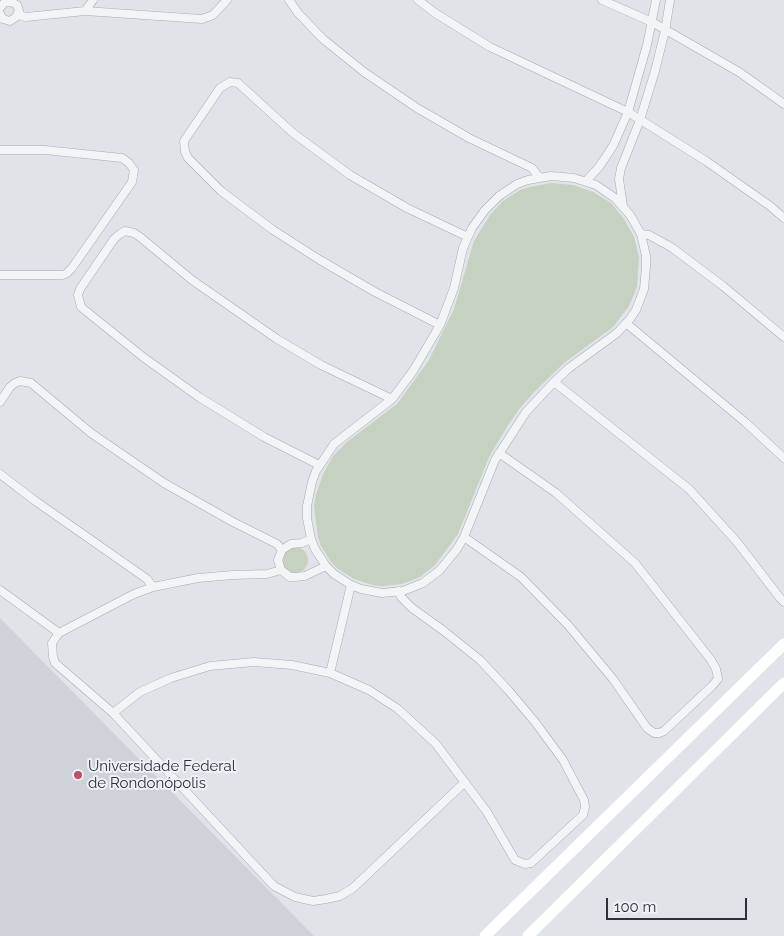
<!DOCTYPE html>
<meta charset="utf-8">
<style>
body{margin:0}
#map{position:relative;width:784px;height:936px;overflow:hidden;background:#e0e3e8;font-family:Raleway,sans-serif}
canvas{display:block}
.scale{position:absolute;left:606px;top:898px;width:141px;height:22px;box-sizing:border-box;border:2px solid #2a323e;border-top:0;padding-left:6px;font-size:15px;line-height:18px;white-space:nowrap;color:#2a323e;-webkit-text-stroke:4px #eff2f5;paint-order:stroke}
</style>
<div id="map">
<canvas width="784" height="936"></canvas>
<div class="scale">100 m</div>
</div>
<script>
const g = document.querySelector('canvas').getContext('2d');
g.lineJoin = 'round';
function fill(path, color) { g.fillStyle = color; g.fill(path, 'evenodd'); }
const toPath = rows => new Path2D(rows.map(r => 'M' + r).join(''));
function trace(path, color, width, dash) { g.strokeStyle = color; g.lineWidth = width; g.lineCap = dash ? 'butt' : 'round'; g.setLineDash(dash || []); g.stroke(path); }
function drawText(font, color, halo, rows, align = 'center') {
  g.font = font + ' Raleway,sans-serif'; g.lineWidth = 4; g.setLineDash([]); g.textBaseline = 'middle'; g.strokeStyle = halo; g.fillStyle = color; for (const [text, x, y, turn = 0] of rows) {
    g.save(); g.translate(x, y); g.rotate((+turn || 0) * Math.PI / 180); g.textAlign = isNaN(turn) ? turn : align; if (halo) g.strokeText(text, 0, 0); g.fillText(text, 0, 0); g.restore();
  }
}
fill(toPath([
 [0,618,314,936,0,936]
]), '#ced3d9');
fill(toPath([
 [551,183,573,185,593,192,611,203,624,219,634,237,639,257,637,287,629,306,613,327,564,363,534,392,520,408,508,425,489,457,458,534,435,565,420,577,402,584,382,586,373,585,354,579,338,569,331,562,321,546,318,537,314,506,316,495,323,474,333,456,347,442,397,404,429,360,454,309,474,241,490,215,503,201,520,190,530,187],
 '282 560a13 13 0 1 1 26 0a13 13 0 1 1-26 0Z'
]), '#c6d1c1');
const street = toPath([
 [289,0,298,13,323,39,364,72,417,108,469,138,532,168,539,177],
 [418,0,435,13,490,47,628,112,706,161,770,206,784,218],
 [602,0,652,22,739,72,784,104],
 [0,8,5,2,11,2,17,5,19,11,16,17,10,21,3,19,0,14],
 [85,11,93,0],
 [18,15,26,17,85,11,202,19,213,15,227,0],
 [0,150,45,150,122,158,129,163,134,170,132,182,72,268,67,273,63,275,0,275],
 [551,176,574,178,596,185,615,198,630,215,641,234,646,256,646,267,644,289,636,310,630,319,617,333,569,368,554,382,526,412,495,460,464,537,457,549,440,570,423,583,403,591,382,593,361,589,351,585,334,574,326,566,315,549,311,539,307,518,307,506,312,482,316,471,334,444,392,399,413,371,440,325,454,288,463,248,472,228,485,210,499,196,517,184,528,180,551,176],
 [586,181,599,167,613,146,628,112,647,45,656,0],
 [623,206,619,179,621,168,640,120,655,71,665,31,670,0],
 [641,234,649,235,671,247,723,286,784,337],
 [626,323,745,422,784,458],
 [440,325,375,292,320,260,273,230,221,191,188,158,185,152,184,141,220,88,230,82,238,83,293,133,350,175,407,208,468,237],
 [554,382,689,489,737,542,780,598,784,602],
 [0,402,10,387,15,383,20,381,31,383,91,433,164,483,233,522,277,544,282,550],
 [319,465,264,437,199,397,143,357,81,307,78,295,80,289,114,239,120,234,125,231,134,233,140,237,192,280,277,339,321,365,392,399],
 [0,474,34,500,147,579,153,587],
 [464,537,521,577,568,625,613,679,647,728,654,733,659,733,664,731,712,686,718,679,716,669,711,660,635,563,556,493,499,453],
 [311,539,302,543,291,544,282,550,278,560,281,570,290,577,295,577,305,576,326,566],
 [281,570,267,574,233,575,198,578,153,587,134,594,59,633,52,643,53,657,55,663,113,713,274,886,295,897,313,901,326,899,340,896,353,888,465,782],
 [0,590,59,633],
 [330,673,351,585],
 [113,713,140,692,171,678,210,666,254,662,292,665,330,673,369,690,398,709,436,744,487,812,515,860,525,864,531,863,583,815,585,807,584,800,563,760,535,722,509,691,480,660,444,631,412,608,401,597,398,591]
]);
trace(street, '#a6aab2', 9);
trace(street, '#f2f4f6', 8);
trace(toPath([
 [485,936,784,644],
 [528,936,784,683]
]), '#fff', 11);
for (const [x, y, r, color] of [
 [78,775,5,"#c34e67"]
]) { const dot = new Path2D(); dot.arc(x, y, r, 0, 2 * Math.PI); g.fillStyle = color; g.fill(dot); trace(dot, '#eff2f5', 2); }
drawText('15px', '#2a323e', '#eff2f5', [
 ["Universidade Federal",88,766],
 ["de Rondonópolis",88,783]
], 'left');
</script>
